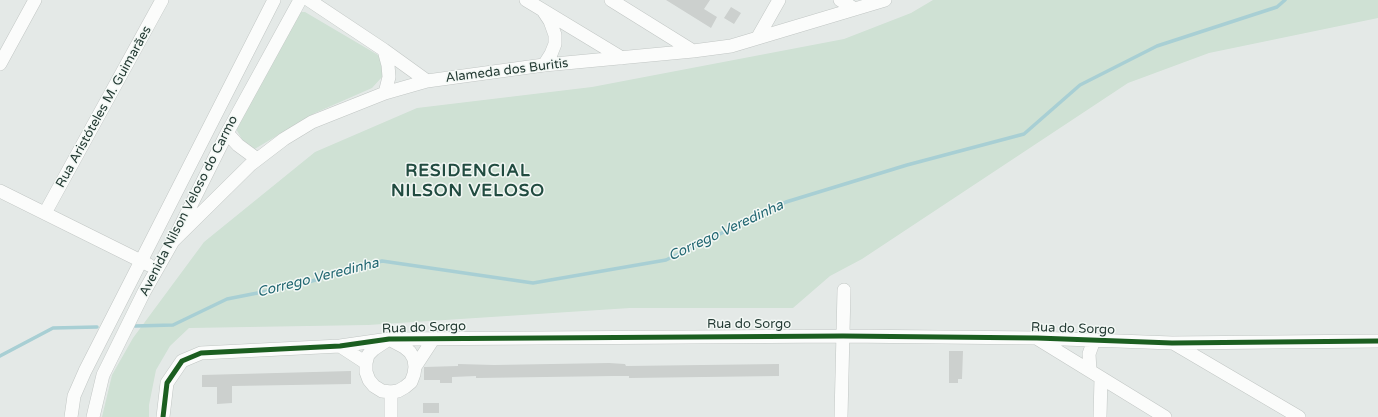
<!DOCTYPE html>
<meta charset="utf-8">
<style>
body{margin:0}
canvas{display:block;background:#e4e9e7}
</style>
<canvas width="1378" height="417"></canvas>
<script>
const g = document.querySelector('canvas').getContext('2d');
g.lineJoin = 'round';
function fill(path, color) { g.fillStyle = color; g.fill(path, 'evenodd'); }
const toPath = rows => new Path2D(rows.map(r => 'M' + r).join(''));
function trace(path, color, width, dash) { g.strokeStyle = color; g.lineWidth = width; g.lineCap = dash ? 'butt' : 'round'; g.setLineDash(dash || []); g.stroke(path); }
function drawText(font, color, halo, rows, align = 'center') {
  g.font = font + ' "Varela Round",sans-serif'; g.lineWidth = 3; g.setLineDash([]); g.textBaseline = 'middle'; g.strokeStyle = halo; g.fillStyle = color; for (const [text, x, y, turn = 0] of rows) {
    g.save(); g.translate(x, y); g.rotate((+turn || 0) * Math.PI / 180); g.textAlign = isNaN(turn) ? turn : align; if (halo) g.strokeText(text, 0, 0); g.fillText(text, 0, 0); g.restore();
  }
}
fill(toPath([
 [933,0,1378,0,1378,18,1209,53,1128,83,862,259,830,276,793,308,630,308,368,325,189,328,170,346,156,370,149,405,149,417,102,417,112,375,133,338,204,242,315,152,417,108,592,87,844,39,911,13],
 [301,12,305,12,378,55,382,60,383,66,382,77,372,88,315,113,253,150,244,143,235,127,297,14]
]), '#cfe1d4');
trace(toPath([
 [135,326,173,325,227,299,298,285,382,261,533,283,666,260,786,202,907,165,1024,134,1080,85,1157,46,1277,7,1285,0],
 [0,356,53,328,97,327]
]), '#a8cfd4', 3.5);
fill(toPath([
 [666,0,710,0,704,9,717,17,711,28],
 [731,7,741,13,734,24,724,18],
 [949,351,963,351,962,379,958,379,958,383,949,383],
 [609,363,625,364,626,366,779,364,779,376,629,378,629,376,614,376,476,378,476,376,452,377,452,383,440,383,440,380,424,380,424,367,458,366,458,364,494,365],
 [351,371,351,384,232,386,232,403,217,404,217,387,202,387,202,375],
 [423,403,439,403,439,413,423,413]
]), '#ccd0ce');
const street = toPath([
 [309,0,384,50,427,81],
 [526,0,622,58],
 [611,0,693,51],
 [840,0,855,9],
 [758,37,779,0],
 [384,50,388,65,389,77,385,93],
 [0,64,35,0],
 [544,65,551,54,555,44,555,35,550,21,544,12],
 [227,133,238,145,257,159],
 [0,191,149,265],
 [45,213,162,0],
 [173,241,250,165,284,139,312,122,385,93,427,81,544,65,693,51,731,46,885,0],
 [389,339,404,347,410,352,414,359,415,367,414,374,411,382,405,387,398,391,391,392,382,391,374,386,369,380,366,372,366,363,368,355,374,349,389,339],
 [1038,339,1165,417],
 [1173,343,1299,417],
 [340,346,366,363],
 [415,367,434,338],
 [1090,371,1089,354,1094,340],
 [391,392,391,417],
 [71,417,74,396,85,371,274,0],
 [93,417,103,375,144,292,173,241,227,133,300,0],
 [163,417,167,383,182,361,201,353,340,346,389,339,843,336,1037,338,1172,343,1378,341],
 [841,417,844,290],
 [1100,417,1101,378]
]);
trace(street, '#c1c6c4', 14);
trace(street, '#fbfcfb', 13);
trace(toPath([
 [163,417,167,383,182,361,201,353,340,346,389,339,843,336,1037,338,1172,343,1378,341]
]), '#1b5e20', 5);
drawText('13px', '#243b34', '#f3f8f5', [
 ["Alameda dos Buritis",507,71,-7],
 ["Rua Aristóteles M. Guimarães",104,107,-61],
 ["Avenida Nilson Veloso do Carmo",189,206,-63],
 ["Rua do Sorgo",749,325],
 ["Rua do Sorgo",424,328,-2],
 ["Rua do Sorgo",1073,329,2]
]);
drawText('italic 14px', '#226772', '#f3f8f5', [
 ["Corrego Veredinha",726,231,-25],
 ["Corrego Veredinha",318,278,-14]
]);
g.letterSpacing = '1px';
drawText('bold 17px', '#214b40', '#f3f8f5', [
 ["RESIDENCIAL",468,172],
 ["NILSON VELOSO",468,192]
]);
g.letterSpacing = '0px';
</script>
